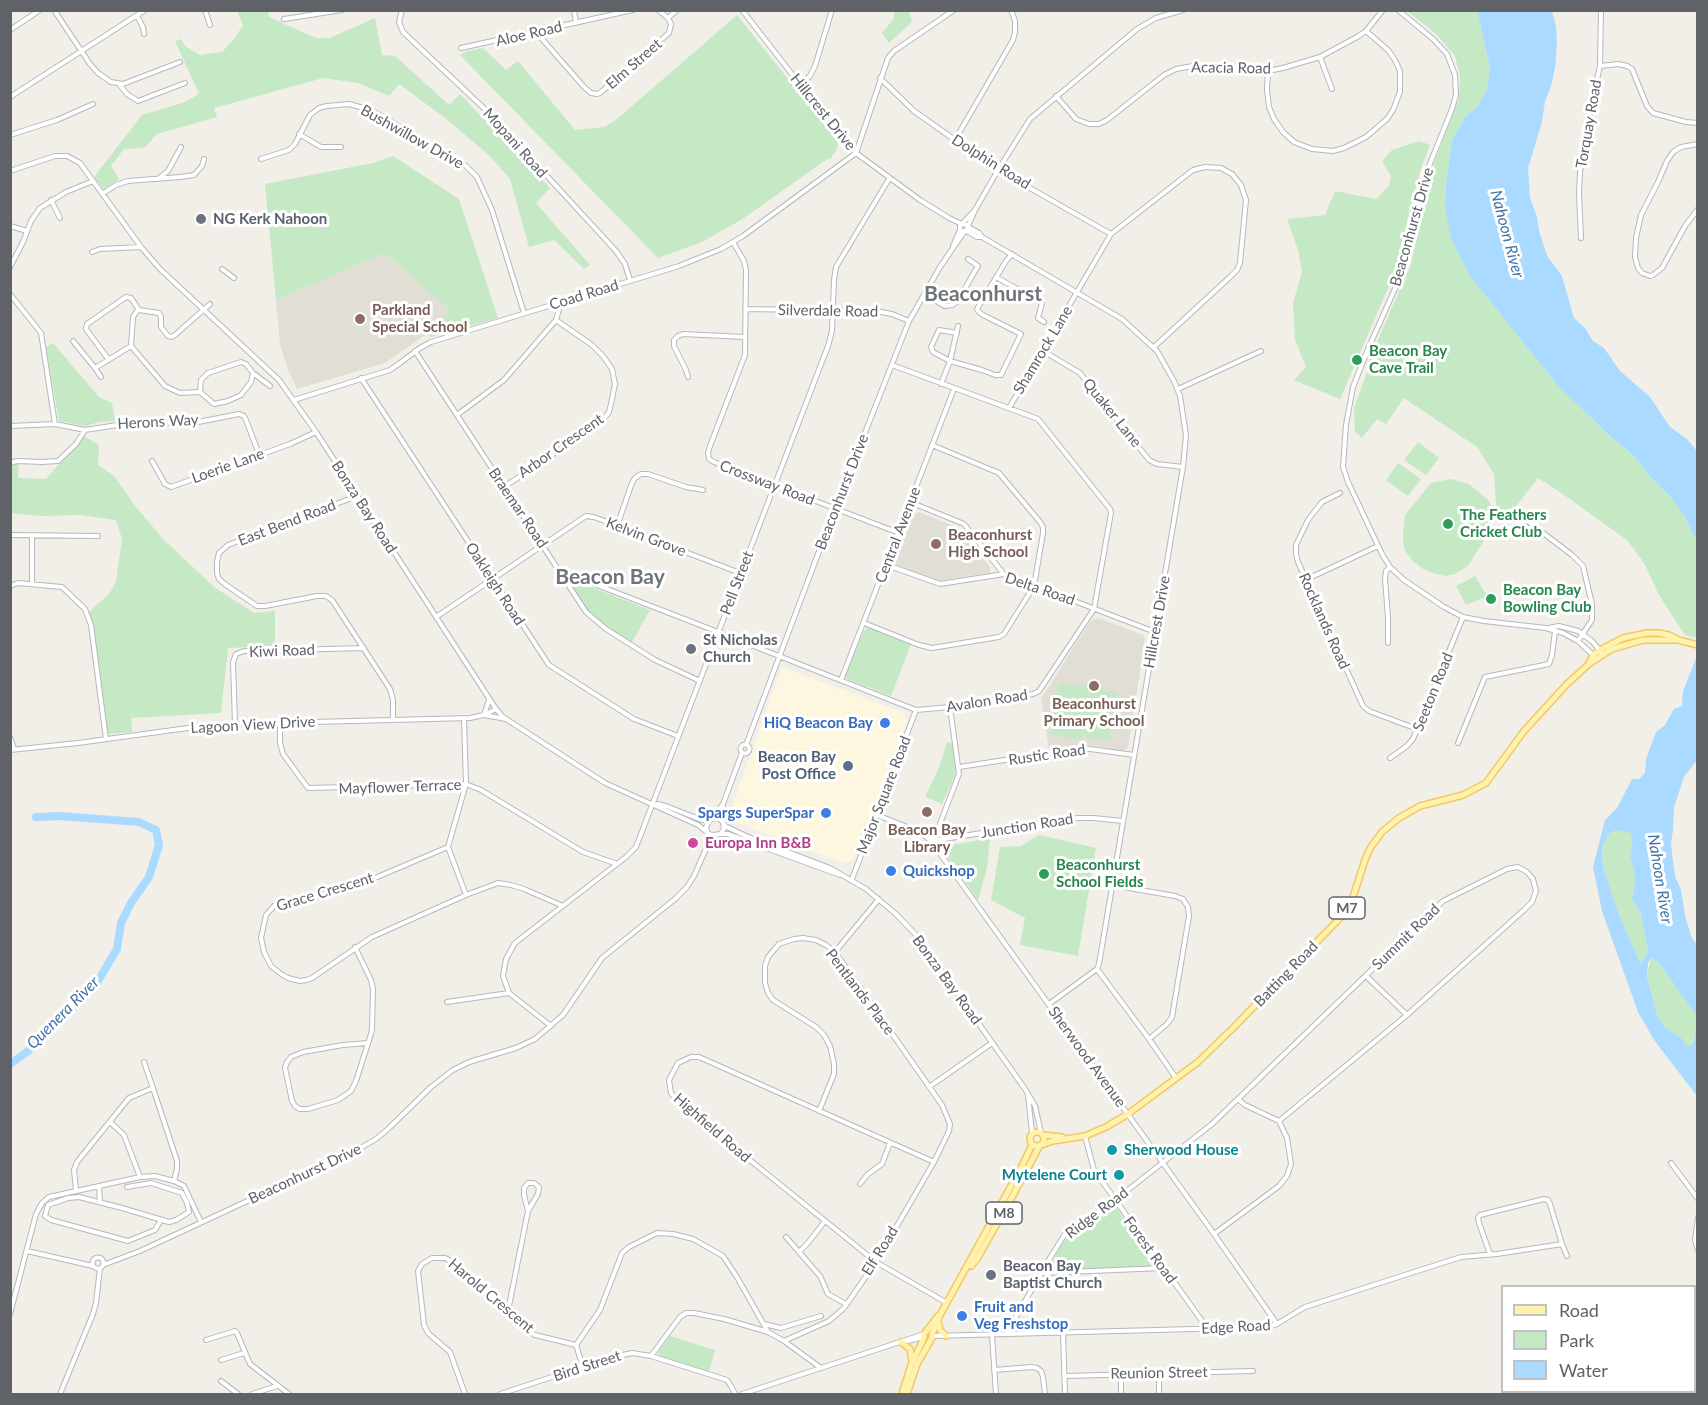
<!DOCTYPE html>
<style>
body{margin:0}
#map{position:relative;width:1708px;height:1405px;overflow:hidden;background:#f1efe8;font-family:Lato,sans-serif}
canvas{display:block}
.frame{position:absolute;inset:0;border:12px solid #5f6368;pointer-events:none}
.legend{position:absolute;left:1501px;top:1285px;width:195px;height:108px;box-sizing:border-box;background:#fff;border:2px solid #bfc1c3;margin:0;padding:8px 10px;list-style:none;font-size:18px;color:#5f6368}
.legend li{display:flex;align-items:center;gap:12px;height:30px}
.legend b{width:30px;border:2px solid #bfc1c3}
</style>
<div id="map">
<canvas width="1708" height="1405"></canvas>
<div class="frame"></div>
<ul class="legend">
<li><b style="height:8px;background:#fff2af"></b>Road</li>
<li><b style="height:16px;background:#c5e8c5"></b>Park</li>
<li><b style="height:16px;background:#aadaff"></b>Water</li>
</ul>
</div>
<script>
const g = document.querySelector('canvas').getContext('2d');
g.lineJoin = 'round';
function fill(path, color) { g.fillStyle = color; g.fill(path, 'evenodd'); }
const toPath = rows => new Path2D(rows.map(r => 'M' + r).join(''));
function trace(path, color, width, dash) { g.strokeStyle = color; g.lineWidth = width; g.lineCap = dash ? 'butt' : 'round'; g.setLineDash(dash || []); g.stroke(path); }
function drawText(font, color, halo, rows, align = 'center') {
  g.font = font + ' Lato,sans-serif'; g.lineWidth = 6; g.setLineDash([]); g.textBaseline = 'middle'; g.strokeStyle = halo; g.fillStyle = color; for (const [text, x, y, turn = 0] of rows) {
    g.save(); g.translate(x, y); g.rotate((+turn || 0) * Math.PI / 180); g.textAlign = isNaN(turn) ? turn : align; if (halo) g.strokeText(text, 0, 0); g.fillText(text, 0, 0); g.restore();
  }
}
fill(toPath([
 [782,667,904,713,907,721,853,860,843,863,731,820,729,815]
]), '#fef7e0');
fill(toPath([
 [385,253,449,309,434,329,385,363,297,389,288,370,280,344,276,300],
 [919,512,956,527,990,567,990,573,937,581,896,565,895,561,908,526,914,514],
 [1099,618,1143,635,1145,639,1128,748,1122,751,1084,744,1049,749,1041,699,1089,623,1094,619]
]), '#e1ded6');
fill(toPath([
 [237,11,269,11,268,16,273,19,316,38,330,38,375,18,382,55,395,56,449,105,460,94,550,188,536,203,590,265,584,269,554,240,529,247,510,179,490,156,444,117,399,84,389,96,358,83,323,78,214,108,217,117,157,134,144,148,124,149,111,166,119,179,104,189,94,177,142,115,185,102,199,94,175,41,181,39,185,46,200,55,222,52,235,38,243,25],
 [895,11,909,11,912,22,889,43,882,33,893,20],
 [1407,11,1478,11,1479,19,1490,67,1487,88,1478,106,1464,118,1452,141,1446,183,1445,207,1470,276,1560,388,1610,436,1633,455,1653,480,1670,496,1684,515,1697,540,1697,638,1685,635,1659,595,1644,563,1627,540,1560,492,1538,478,1502,524,1497,517,1494,474,1477,447,1404,398,1386,424,1377,419,1362,438,1355,432,1354,408,1369,367,1367,365,1411,264,1422,208,1431,171,1459,99,1460,77,1455,56,1435,33],
 [737,15,838,142,837,149,830,159,827,159,741,220,702,242,658,258,460,55,467,51,483,48,506,70,518,61,575,130,604,127,616,120],
 [1419,141,1430,145,1422,165,1412,200,1398,265,1340,399,1294,380,1306,367,1295,340,1293,303,1302,272,1298,250,1287,219,1325,215,1335,191,1376,199,1389,186,1391,176,1382,161,1392,150],
 [393,156,459,199,498,318,431,337,426,334,434,329,449,309,385,253,276,300,265,184,373,163],
 [53,343,99,397,112,403,115,421,99,422,86,426,59,421,46,347],
 [84,436,99,445,98,465,114,476,136,507,163,539,214,587,254,613,275,611,275,646,228,648,221,713,131,718,132,732,108,734,89,612,110,593,116,581,122,539,116,520,79,515,41,516,11,513,11,461,19,459,18,478,46,479],
 [1418,442,1439,458,1426,475,1404,460],
 [1398,463,1421,479,1408,496,1386,480],
 [1451,479,1469,484,1488,500,1492,507,1492,518,1491,529,1468,566,1455,574,1446,576,1436,574,1423,569,1413,561,1406,552,1403,543,1403,532,1405,515,1431,483],
 [1475,576,1487,596,1466,605,1456,586],
 [571,579,650,610,631,644,603,627,588,611,569,583],
 [868,627,911,644,891,696,847,679,845,676,864,631],
 [1059,683,1117,692,1109,740,1082,736,1080,740,1051,735],
 [947,742,954,744,956,765,955,775,942,804,925,797,940,765],
 [1617,830,1631,832,1632,847,1630,858,1634,870,1635,883,1632,899,1641,914,1648,950,1641,964,1629,939,1615,904,1603,866,1602,856,1603,844,1610,833],
 [1039,835,1096,848,1078,956,1020,945,1025,918,991,900,1000,847,1021,846],
 [990,838,987,868,978,900,944,852,946,846],
 [1651,958,1659,963,1695,1014,1696,1027,1694,1041,1691,1046,1687,1046,1680,1038,1666,1028,1657,1015,1647,975],
 [1113,1206,1115,1206,1156,1263,1155,1266,1050,1270,1049,1269,1059,1249,1066,1239],
 [670,1336,715,1350,709,1372,659,1356,658,1352]
]), '#c5e8c5');
fill(toPath([
 [1478,11,1552,11,1556,26,1557,43,1555,68,1551,86,1545,101,1542,122,1528,168,1530,198,1537,217,1539,231,1547,256,1562,276,1574,318,1585,328,1593,341,1604,348,1620,371,1650,397,1670,427,1687,439,1697,451,1697,541,1684,515,1670,496,1653,480,1633,455,1610,436,1560,388,1502,316,1470,276,1451,238,1445,207,1446,183,1452,141,1464,118,1478,106,1487,88,1490,67,1479,19],
 [1697,656,1697,760,1684,777,1674,807,1673,829,1671,845,1675,876,1681,890,1685,915,1691,936,1697,945,1697,1096,1654,1040,1638,1012,1602,911,1593,867,1605,820,1617,808,1632,779,1639,779,1645,773,1646,759,1656,732,1665,725,1674,709,1682,706,1683,691],
 [1617,830,1631,833,1632,847,1630,858,1634,870,1635,883,1632,899,1641,914,1648,950,1641,964,1629,939,1615,904,1603,866,1602,856,1603,844,1610,833],
 [1651,958,1659,963,1695,1014,1696,1027,1694,1041,1691,1046,1687,1046,1681,1038,1666,1028,1657,1015,1647,976,1648,963]
]), '#aadaff');
trace(toPath([
 [10,1064,27,1052,52,1026,81,1001,98,981,117,949,121,923,131,903,149,877,159,845,156,830,139,822,60,816,36,817]
]), '#aadaff', 8);
const minor = toPath([
 [54,10,90,64,98,73,111,82,123,84,180,62],
 [205,10,210,25],
 [402,10,399,22,403,32,489,113,616,251,625,264,630,280],
 [574,10,576,23],
 [658,10,668,18,677,10],
 [742,10,844,141,856,153,920,200,949,218,962,224],
 [1398,10,1433,39,1447,54,1455,75,1456,95,1452,109,1423,181,1402,273,1368,349,1353,387,1346,425,1343,467,1348,482,1382,554,1390,567,1404,580,1444,607,1463,617,1484,621,1546,628,1563,633,1578,641,1594,656],
 [137,16,143,27,144,34],
 [284,19,342,10],
 [10,30,40,10],
 [536,32,584,87,591,93,597,94,600,93,669,33,671,24,668,18],
 [461,48,633,10],
 [1320,57,1332,89],
 [1600,66,1619,64,1627,66,1632,69,1647,106,1653,113,1686,122,1698,123],
 [1268,71,1267,90,1269,107,1274,119,1283,132,1294,142,1312,149,1333,151,1344,148,1366,137,1387,119,1393,110,1400,92,1400,71,1395,60,1388,50,1366,31],
 [880,78,914,111,955,140,998,170,1111,234],
 [119,84,127,94,138,101,185,83],
 [800,85,810,76,815,66,832,10],
 [1056,96,1076,119,1089,124,1099,124,1107,120,1164,75,1176,69,1193,66,1268,71,1283,68,1320,57,1357,37,1366,31,1383,10],
 [10,97,145,10],
 [299,134,321,147,341,147],
 [10,135,57,120,93,104],
 [955,140,1013,40,1015,32,1015,21,1011,10],
 [1698,144,1681,147,1673,152,1667,161,1658,182,1641,215,1636,238,1635,257,1638,268,1642,273,1650,276,1653,275,1662,268,1685,226,1698,209],
 [261,159,289,150,295,144,310,115,319,108,327,106,349,104,367,109,378,114,466,166,477,177,492,210,524,313],
 [10,171,55,156,67,156,80,163,141,247,160,269,279,380,316,432,496,709,503,717,605,783,698,825,709,834,712,835,721,834,724,828,723,822,718,818,710,819,706,827,707,832],
 [158,179,168,171,181,147],
 [102,194,116,185,128,181,180,177,194,175,202,166,204,159],
 [51,200,60,218],
 [963,224,967,225,968,227,965,232,960,230,960,226,974,211],
 [10,226,27,231],
 [968,226,975,210,998,170,1030,119,1137,29,1156,18,1183,10],
 [968,227,979,233,982,237,1122,319,1157,351,1174,381,1180,396,1186,435,1183,467,1099,964,1097,969,1149,1039,1176,1078],
 [967,231,977,237,981,237],
 [1581,238,1579,193,1580,172,1588,120,1600,66,1601,10],
 [733,242,744,261,746,270,745,355,710,446,708,453,709,459,714,462,899,533],
 [953,246,960,230],
 [92,252,100,249,141,247],
 [10,267,23,242,31,221,40,208,66,192,93,181],
 [222,269,234,278],
 [996,277,1042,303,1038,318,1044,322],
 [10,294,41,333,55,424],
 [925,295,945,306,952,305,957,302,978,266,968,259],
 [210,304,175,335,172,337,168,336,161,327,161,317,159,313,139,310,137,311,133,317,131,346,165,386,180,393,200,392,214,404,228,401,241,395,251,382,253,373],
 [745,309,876,311,892,314,909,321],
 [958,326,950,361,982,370,995,375,1001,375,1021,334,983,315,978,311,977,309,1006,261,1012,254],
 [73,341,95,368,131,346],
 [415,351,586,612,606,629,655,660,700,681],
 [1043,351,1080,373,1149,460,1157,464,1183,467],
 [109,360,86,329,87,324,126,297,131,298,139,310],
 [95,368,101,377],
 [688,377,686,370,674,346,674,340,678,336,683,334,745,337],
 [361,378,549,665,634,719,678,736],
 [941,384,950,361,933,352,931,347,939,330,957,333],
 [1178,389,1261,351],
 [200,392,201,380,208,373,241,362,246,364,253,373,270,386],
 [294,400,390,370,400,363,420,348,431,342,679,266,721,249,743,236,856,153,888,58,894,51,954,10],
 [1009,408,1111,234,1193,170,1205,167,1221,168,1232,174,1241,185,1246,200,1240,263,1237,270,1230,277,1154,347],
 [457,415,504,380,556,320,561,302],
 [10,426,55,424,85,430,150,420,183,425,239,414,244,416,246,420,259,454],
 [152,461,165,484,171,487,290,444,316,432],
 [10,463,17,461,42,462,58,461,76,444,85,430],
 [504,487,602,421,609,412,611,404,615,384,612,369,603,356,592,345,556,320],
 [1340,493,1322,502,1308,520,1296,545,1296,554,1298,562,1363,706,1369,711,1417,729],
 [357,496,228,545,219,553,217,562,217,573,219,579,226,585,257,606,265,606,317,596,326,596,332,600,390,689,393,700,393,720],
 [910,502,964,524,1003,573],
 [1517,513,1572,555,1583,566,1592,604,1592,620,1578,641],
 [617,526,632,483,635,478,641,474,648,474,686,487,703,490],
 [10,535,98,536],
 [887,565,940,584,1004,574,1155,632],
 [561,571,718,632,916,710,950,707,1033,694,1039,691,1094,609,1111,513,1110,509,1038,419,892,365],
 [1305,580,1378,546],
 [32,584,32,536],
 [10,586,18,583,62,587,85,609,91,625,106,739],
 [436,617,586,516,594,517,740,573],
 [864,623,919,645,932,648,999,637,1004,634,1034,586,1043,533,1043,527,1040,522,999,473,932,445],
 [1548,628,1559,626,1578,631,1592,641,1601,652],
 [1388,643,1388,618,1385,578,1386,571,1390,567],
 [841,680,954,389],
 [489,700,484,715,506,719],
 [280,723,280,743,283,754,308,788,466,784,481,790,583,852,617,864],
 [235,724,233,662,236,654,244,651,254,651,364,648],
 [10,737,14,749],
 [1458,743,1485,677,1549,664,1552,655,1555,631],
 '740.5 749a4.5 4.5 0 1 1 9 0a4.5 4.5 0 1 1-9 0Z',
 [746,745,835,509,909,321,940,267,964,232],
 [10,750,78,743,195,727,235,724,470,718,484,715,496,709],
 [742,753,723,804,722,814,723,822,725,826,746,836,830,868,866,889,896,914,916,935,1025,1089,1035,1106,1041,1133],
 [1390,758,1407,746,1413,739,1463,617],
 [959,767,1083,748,1134,755],
 [657,804,666,806,699,819,707,821],
 [877,815,920,832,931,841,1214,1234,1277,1324],
 [713,817,723,804],
 [721,834,728,834,840,875],
 [931,839,936,834,959,774,950,707],
 [931,841,1078,818,1093,818,1123,821],
 [448,847,356,886,274,906,266,915,261,938,264,952,271,966,281,974,288,978,300,981,306,980,312,978,372,937,466,895,498,883,511,885,524,889,563,906],
 [448,847,466,784,464,718],
 [448,847,466,895],
 [852,879,916,710],
 [1112,885,1175,896,1183,899,1188,907,1189,916,1172,1017,1167,1024,1149,1039],
 [355,947,371,980,373,989,372,1029,371,1034,356,1081,351,1091,338,1100,308,1109,300,1109,295,1106,292,1101,285,1068,287,1062,291,1057,303,1052,343,1045,368,1043],
 [835,952,879,899],
 [1366,976,1407,1015],
 [447,1002,509,993],
 [1049,1004,1097,969],
 [551,1026,509,993,503,976,506,959,515,943,626,857,636,847,828,346,832,331,834,280,836,267,889,179],
 [144,1062,153,1088],
 [929,1087,992,1043],
 [1028,1095,1032,1133],
 [110,1122,124,1135,140,1177],
 [1085,1136,1094,1170,1207,1328],
 [934,1162,699,1057,691,1057,678,1063,669,1080,671,1093,678,1102,876,1262,947,1303],
 [1671,1163,1698,1199],
 [860,1184,868,1174,882,1164,890,1143],
 [99,1186,100,1202],
 [127,1187,151,1183,179,1192,182,1193,187,1203,189,1212,176,1220,169,1222,122,1208,79,1197,68,1198,48,1205,45,1216,51,1220,128,1241,155,1230,161,1220],
 [76,1190,74,1170,77,1162,129,1098,153,1088,177,1161,177,1169,174,1181],
 [1698,1218,1695,1240,1698,1250],
 [1214,1234,1279,1186,1287,1176,1291,1164,1287,1138,1279,1121,1245,1105,1239,1100],
 [786,1237,820,1276,828,1294,846,1304],
 [27,1251,93,1266],
 [799,1252,808,1243,825,1221],
 [1490,1254,1479,1223,1478,1218,1480,1215,1544,1199,1548,1200,1550,1204,1562,1244,1567,1256],
 '92.5 1263a5.5 5.5 0 1 1 11 0a5.5 5.5 0 1 1-11 0Z',
 [103,1265,140,1251,357,1150,376,1139,388,1129,431,1087,453,1070,469,1062,516,1048,535,1039,563,1015,602,958,675,899,687,887,694,876,709,842,709,834],
 [1043,1273,1163,1268],
 [508,1311,528,1211,538,1194,539,1187,534,1183,528,1183,524,1188,524,1195,528,1211],
 [10,1314,36,1214,42,1203,49,1197,140,1177,155,1176,174,1181,184,1186,201,1222],
 [764,1324,781,1328,821,1316],
 [1063,1333,1065,1394],
 [1006,1334,1050,1258,1065,1234,1115,1200,1212,1124,1443,901,1507,869,1518,867,1527,872,1533,879,1536,891,1532,902,1524,910,1407,1015,1279,1121],
 [992,1335,996,1394],
 [932,1336,1268,1327,1277,1324,1305,1307,1461,1257,1497,1254,1562,1244],
 [206,1340,235,1331,237,1333,250,1364,289,1394],
 [784,1341,829,1321,844,1308,876,1262,934,1162,949,1131,950,1124,942,1105,835,952,826,945,816,940,803,938,794,939,779,944,768,957,765,966,765,983,768,993,773,1000,816,1027,824,1035,830,1046,834,1064,834,1074,819,1111],
 [908,1341,923,1337],
 [576,1345,600,1310,622,1253,629,1247,657,1233,673,1234,693,1239,723,1256,737,1277,768,1332],
 [651,1356,680,1317,686,1313,694,1313,724,1319,768,1332,784,1341,821,1368],
 [221,1360,244,1353],
 [994,1370,1032,1367,1037,1368,1041,1371,1043,1377,1045,1394],
 [1121,1374,1121,1394],
 [1159,1374,1159,1394],
 [1065,1376,1253,1371],
 [221,1381,238,1394],
 [60,1394,93,1314,96,1303,100,1268],
 [252,1394,277,1386],
 [465,1394,450,1352,428,1333,424,1325,418,1271,422,1264,432,1258,445,1258,458,1265,530,1332,535,1335,576,1345,583,1367],
 [500,1394,613,1357,632,1353,651,1356,727,1380,731,1386,735,1394],
 [742,1394,924,1334]
]);
const major = toPath([
 [1589,663,1593,655,1600,650,1623,638,1647,633,1659,633,1669,635,1677,639],
 '1030 1139a7 7 0 1 1 14 0a7 7 0 1 1-14 0Z',
 [1043,1135,1062,1137],
 [1041,1145,1053,1141,1085,1136,1106,1127,1128,1114,1198,1062,1234,1027,1341,917,1353,897,1366,857,1371,847,1382,832,1399,818,1420,806,1463,795,1486,783,1524,731,1567,684,1589,664,1612,649,1643,640,1678,640,1698,645],
 [971,1266,977,1259,1012,1197,1039,1147],
 [938,1321,940,1330,946,1336],
 [901,1342,910,1349,912,1361],
 [902,1394,911,1365,924,1338,924,1334,938,1316],
 [907,1394,917,1364,932,1338,932,1334,940,1315,1021,1168,1032,1145]
]);
trace(minor, '#b5b8bc', 6);
trace(major, '#f2c960', 8);
trace(minor, '#fff', 4);
trace(major, '#fff2af', 5);
for (const [x, y, r, color] of [
 [201,219,6,"#6b7280"],
 [360,319,6,"#8d6e63"],
 [1357,360,6,"#2e9e5b"],
 [1448,524,6,"#2e9e5b"],
 [936,544,6,"#8d6e63"],
 [1491,599,6,"#2e9e5b"],
 [691,649,6,"#6b7280"],
 [1094,686,6,"#8d6e63"],
 [885,723,6,"#3f7fe0"],
 [848,766,6,"#5c6f8a"],
 [927,812,6,"#8d6e63"],
 [826,813,6,"#3f7fe0"],
 [693,843,6,"#d1479c"],
 [891,871,6,"#3f7fe0"],
 [1044,874,6,"#2e9e5b"],
 [1112,1150,6,"#0f9aa8"],
 [1119,1175,6,"#0f9aa8"],
 [991,1275,6,"#6b7280"],
 [962,1316,6,"#3f7fe0"]
]) { const dot = new Path2D(); dot.arc(x, y, r, 0, 2 * Math.PI); g.fillStyle = color; g.fill(dot); trace(dot, '#fff', 2); }
for (const [x, y, w] of [
 [1347,908,36],
 [1004,1213,36]
]) { const box = new Path2D(); box.roundRect(x - w / 2, y - 11, w, 22, 4.5); g.fillStyle = '#fff'; g.fill(box); trace(box, '#5f6368', 1.5); }
drawText('bold 14px', '#5f6368', null, [
 ["M7",1347,908],
 ["M8",1004,1213]
]);
drawText('15px', '#5f6368', '#fff', [
 ["Aloe Road",529,34,-13],
 ["Elm Street",634,64,-41],
 ["Acacia Road",1231,68,1],
 ["Hillcrest Drive",823,112,51],
 ["Torquay Road",1589,124,-80],
 ["Bushwillow Drive",412,137,29],
 ["Mopani Road",515,143,48],
 ["Dolphin Road",991,162,32],
 ["Beaconhurst Drive",1412,227,-74],
 ["Coad Road",584,295,-17],
 ["Silverdale Road",828,311,1],
 ["Shamrock Lane",1043,350,-59],
 ["Quaker Lane",1112,413,51],
 ["Herons Way",158,422,-3],
 ["Arbor Crescent",561,446,-35],
 ["Loerie Lane",228,466,-20],
 ["Crossway Road",767,483,21],
 ["Beaconhurst Drive",842,492,-69],
 ["Bonza Bay Road",364,507,57],
 ["Braemar Road",518,508,56],
 ["East Bend Road",287,523,-21],
 ["Central Avenue",898,535,-69],
 ["Kelvin Grove",646,537,21],
 ["Pell Street",737,583,-69],
 ["Oakleigh Road",495,584,57],
 ["Delta Road",1040,589,19],
 ["Rocklands Road",1324,621,66],
 ["Hillcrest Drive",1157,622,-80],
 ["Kiwi Road",282,651,-2],
 ["Seeton Road",1433,692,-68],
 ["Avalon Road",987,701,-9],
 ["Lagoon View Drive",253,725,-3],
 ["Rustic Road",1047,755,-8],
 ["Mayflower Terrace",400,787,-2],
 ["Major Square Road",884,795,-69],
 ["Junction Road",1027,826,-9],
 ["Grace Crescent",325,892,-17],
 ["Summit Road",1406,937,-44],
 ["Batting Road",1286,974,-46],
 ["Bonza Bay Road",947,980,54],
 ["Pentlands Place",860,992,53],
 ["Sherwood Avenue",1087,1057,54],
 ["Highfield Road",712,1128,41],
 ["Beaconhurst Drive",305,1174,-25],
 ["Ridge Road",1097,1213,-37],
 ["Forest Road",1150,1250,54],
 ["Elf Road",880,1251,-58],
 ["Harold Crescent",491,1296,40],
 ["Edge Road",1236,1327,-3],
 ["Bird Street",587,1366,-18],
 ["Reunion Street",1159,1373,-1]
]);
drawText('bold 15px', '#5b616d', '#fff', [
 ["NG Kerk Nahoon",213,219],
 ["St Nicholas",703,640],
 ["Church",703,657],
 ["Beacon Bay",1003,1266],
 ["Baptist Church",1003,1283]
], 'left');
drawText('bold 15px', '#785e54', '#fff', [
 ["Parkland",372,310],
 ["Special School",372,327],
 ["Beaconhurst",948,535],
 ["High School",948,552],
 ["Beaconhurst",1094,704,"center"],
 ["Primary School",1094,721,"center"],
 ["Beacon Bay",927,830,"center"],
 ["Library",927,847,"center"]
], 'left');
drawText('bold 15px', '#27864d', '#fff', [
 ["Beacon Bay",1369,351],
 ["Cave Trail",1369,368],
 ["The Feathers",1460,515],
 ["Cricket Club",1460,532],
 ["Beacon Bay",1503,590],
 ["Bowling Club",1503,607],
 ["Beaconhurst",1056,865],
 ["School Fields",1056,882]
], 'left');
drawText('bold 15px', '#366cbe', '#fff', [
 ["HiQ Beacon Bay",873,723],
 ["Spargs SuperSpar",814,813],
 ["Quickshop",903,871,"left"],
 ["Fruit and",974,1307,"left"],
 ["Veg Freshstop",974,1324,"left"]
], 'right');
drawText('bold 15px', '#4e5e75', '#fff', [
 ["Beacon Bay",836,757],
 ["Post Office",836,774]
], 'right');
drawText('bold 15px', '#b23c85', '#fff', [
 ["Europa Inn B&B",705,843]
], 'left');
drawText('bold 15px', '#0d838f', '#fff', [
 ["Sherwood House",1124,1150],
 ["Mytelene Court",1107,1175,"right"]
], 'left');
drawText('italic 16px', '#4174aa', '#fff', [
 ["Nahoon River",1507,234,75],
 ["Nahoon River",1660,879,81],
 ["Quenera River",63,1013,-45]
]);
drawText('bold 21px', '#70757a', '#fff', [
 ["Beaconhurst",983,294],
 ["Beacon Bay",610,577]
]);
</script>
